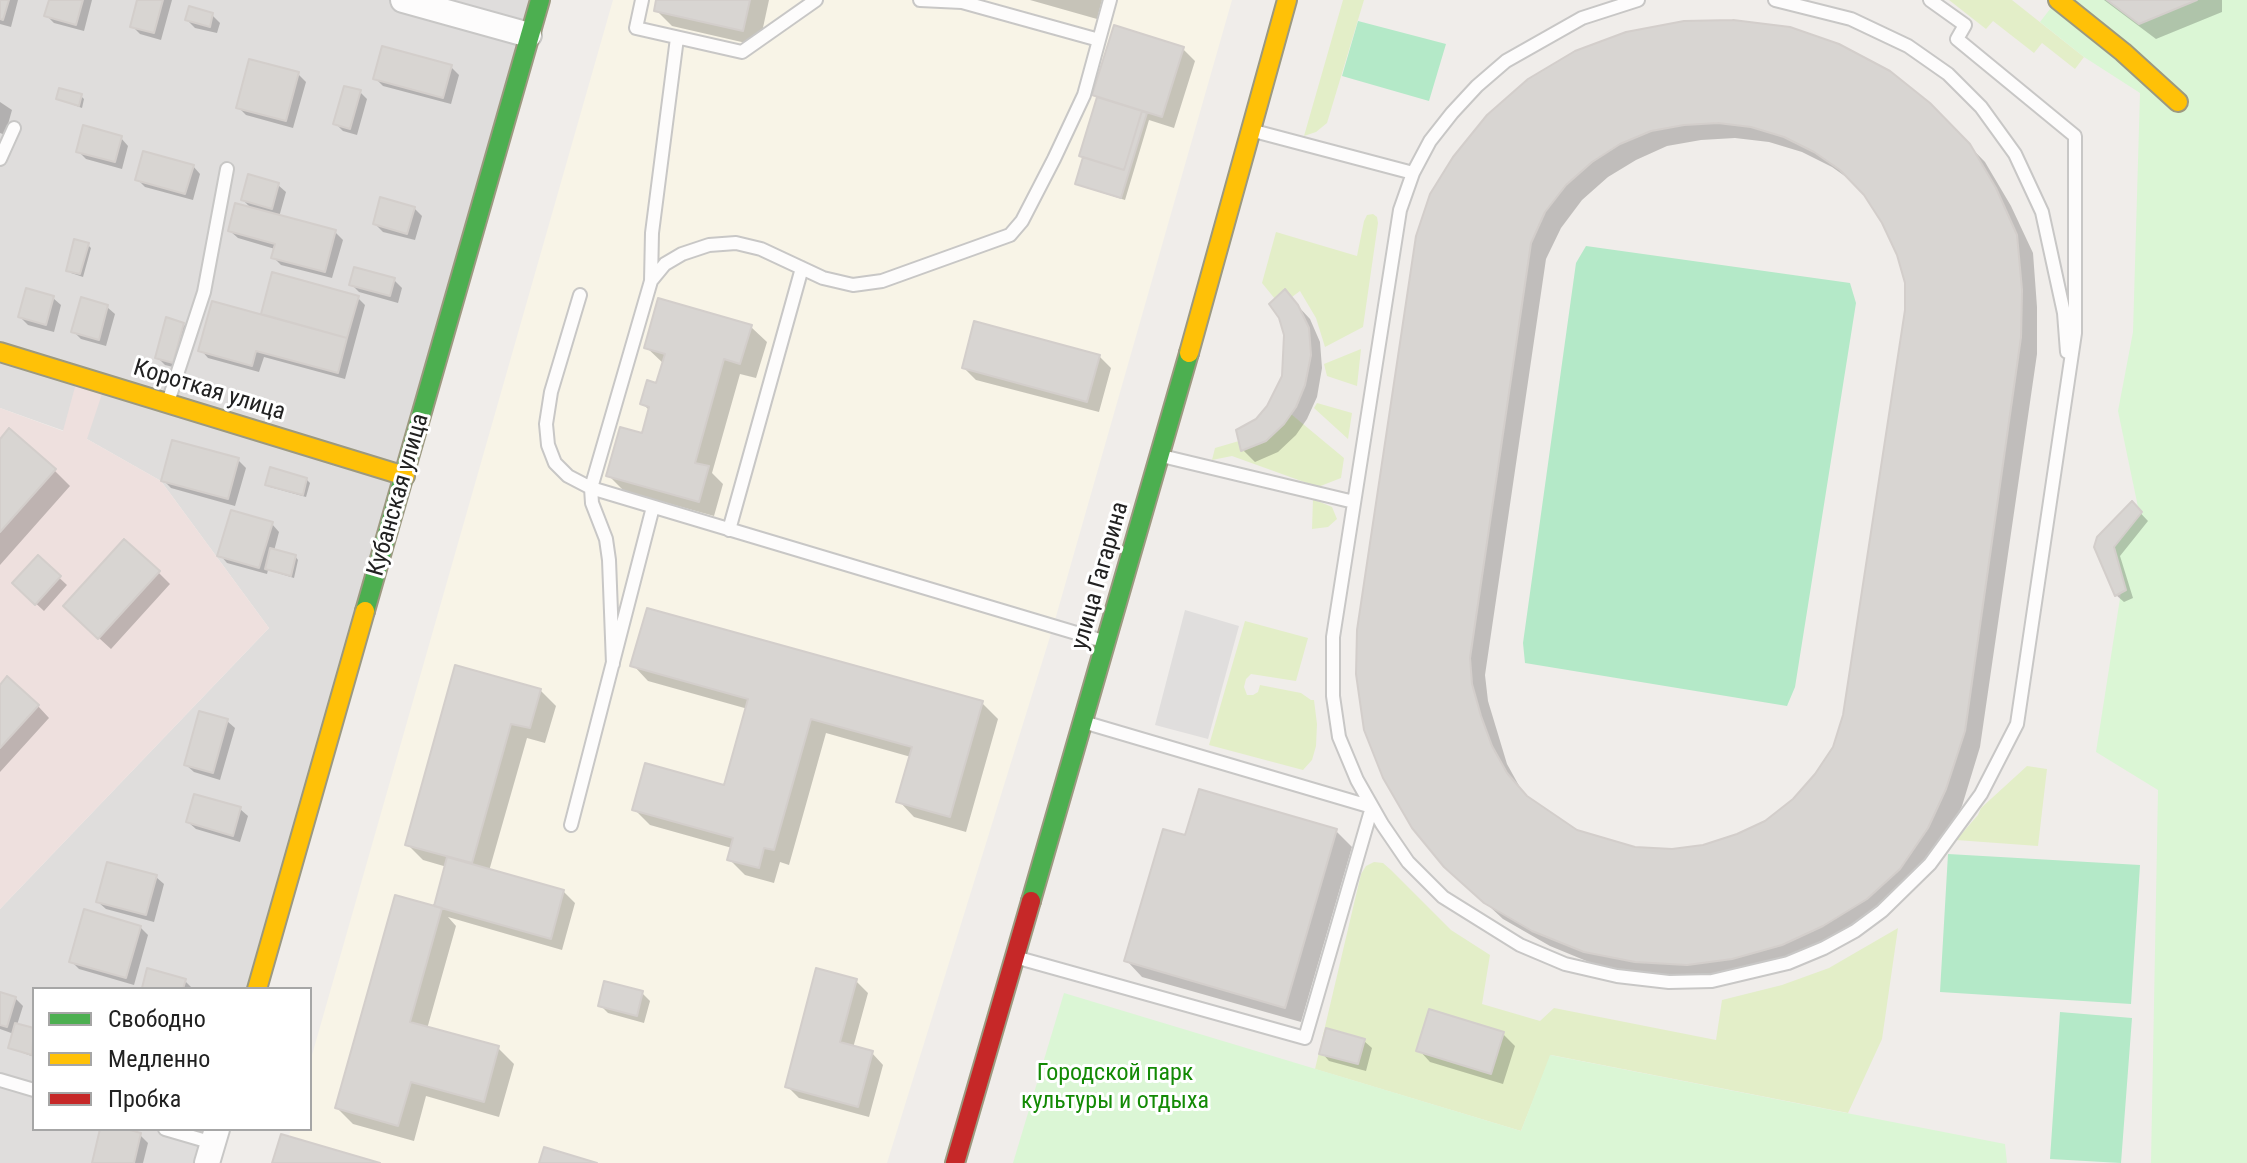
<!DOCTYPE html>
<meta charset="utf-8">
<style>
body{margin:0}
#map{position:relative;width:2247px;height:1163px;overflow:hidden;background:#f0edea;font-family:"Roboto Condensed",sans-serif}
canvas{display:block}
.legend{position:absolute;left:32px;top:987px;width:280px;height:144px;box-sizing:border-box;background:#fff;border:2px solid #a6a6a6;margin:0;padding:10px 14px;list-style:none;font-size:24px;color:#212121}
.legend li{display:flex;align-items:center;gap:16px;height:40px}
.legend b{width:40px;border:2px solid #a6a6a6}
</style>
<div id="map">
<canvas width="2247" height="1163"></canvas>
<ul class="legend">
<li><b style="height:10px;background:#4caf50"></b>Свободно</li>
<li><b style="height:10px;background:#ffc107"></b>Медленно</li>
<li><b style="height:10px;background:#c62828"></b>Пробка</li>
</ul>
</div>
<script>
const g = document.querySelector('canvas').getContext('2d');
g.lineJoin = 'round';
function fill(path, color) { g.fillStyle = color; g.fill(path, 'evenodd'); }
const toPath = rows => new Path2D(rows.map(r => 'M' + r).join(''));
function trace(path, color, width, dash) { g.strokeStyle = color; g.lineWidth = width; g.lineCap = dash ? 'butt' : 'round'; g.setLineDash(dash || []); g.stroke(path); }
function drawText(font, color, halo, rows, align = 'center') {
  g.font = font + ' "Roboto Condensed",sans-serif'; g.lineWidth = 6; g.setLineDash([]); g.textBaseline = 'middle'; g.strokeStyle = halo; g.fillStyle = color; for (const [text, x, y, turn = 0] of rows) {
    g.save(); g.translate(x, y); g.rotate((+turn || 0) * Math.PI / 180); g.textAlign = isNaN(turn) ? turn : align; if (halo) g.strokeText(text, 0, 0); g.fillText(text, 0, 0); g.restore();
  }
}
fill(toPath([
 [0,0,540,0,257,989,34,989,34,1129,217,1129,207,1163,0,1163,0,909,269,628,161,481,87,439,0,408]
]), '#dfdddc');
fill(toPath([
 [613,0,1232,0,1053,627,887,1163,281,1163,291,1129,310,1129,310,1062]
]), '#f8f4e7');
fill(toPath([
 [78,376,105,385,87,439,161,481,269,628,0,909,0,408,63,431]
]), '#eee0de');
fill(toPath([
 [1343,0,1364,0,1327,123,1316,132,1304,136],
 [1949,0,2012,0,2084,57,2075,69,2042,43,2034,53,1993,21,1986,29],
 [1373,214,1377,217,1378,223,1363,327,1325,347,1316,318,1300,291,1292,297,1285,289,1275,299,1262,283,1276,232,1357,256,1364,221,1367,215],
 [1361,349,1357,386,1327,376,1324,364],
 [1317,403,1352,413,1348,439,1314,408],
 [1291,414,1344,458,1341,478,1318,487,1232,456,1212,460,1215,448,1239,441,1242,451,1266,441],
 [1313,499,1332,507,1337,519,1328,527,1312,529],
 [1245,621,1308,638,1296,681,1251,674,1246,679,1244,687,1247,695,1253,695,1258,692,1260,685,1301,693,1311,700,1314,700,1317,724,1316,746,1312,760,1303,770,1209,745],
 [2027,766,2047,769,2038,846,1956,840,1978,815,1981,808],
 [1374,862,1383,863,1391,870,1451,930,1490,955,1482,1004,1540,1021,1554,1008,1716,1040,1722,1000,1782,985,1829,968,1898,928,1882,1039,1848,1113,1551,1055,1521,1131,1315,1069,1361,874,1366,866]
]), '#e3eec8');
fill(toPath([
 [2057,0,2247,0,2247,1163,2151,1163,2158,790,2096,752,2121,592,2126,589,2114,547,2142,512,2138,507,2118,411,2133,332,2140,93,2084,57,2040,22],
 [1064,993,1521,1131,1550,1055,2005,1144,2007,1163,1013,1163]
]), '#dbf6d5');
fill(toPath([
 [1358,21,1446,44,1429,101,1342,76],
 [1586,246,1850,283,1856,303,1795,687,1787,706,1525,663,1523,643,1576,263],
 [1948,854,2140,865,2131,1004,1940,992],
 [2060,1012,2132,1018,2121,1163,2050,1159]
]), '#b4e9c8');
fill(toPath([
 [1185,610,1239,626,1208,739,1155,725]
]), '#e0dedd');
fill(toPath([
 [0,0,18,0,11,27,0,24],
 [51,0,92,0,84,31,54,23,47,16],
 [139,0,172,0,161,40,140,34,132,26],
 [658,0,769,0,759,46,672,26,656,10],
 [1030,0,1102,0,1097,19],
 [2104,0,2222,0,2222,12,2156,39],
 [212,15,220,23,217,33,195,28,187,20],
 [1183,49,1195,61,1174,128,1149,120,1125,200,1081,186,1077,183,1084,159,1081,156,1098,99,1094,95],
 [451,67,459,75,451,104,383,86,375,78],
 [298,74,306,82,293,128,246,115,238,107],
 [360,92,367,99,357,135,343,131,336,124],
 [81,96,84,99,82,108,58,99],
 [0,102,12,110,5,135,0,133],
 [1929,104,1985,162,2011,206,2033,253,2037,307,2037,354,1980,747,1962,806,1943,844,1916,885,1839,942,1749,974,1653,977,1601,967,1550,946,1503,919,1446,866,1488,116],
 [1735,138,1769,142,1802,152,1832,167,1856,184,1884,222,1899,254,1907,283,1907,311,1845,716,1835,748,1817,775,1794,801,1766,822,1738,836,1703,847,1673,851,1635,849,1576,832,1531,801,1522,791,1507,764,1488,701,1485,675,1546,259,1561,228,1582,200,1608,177,1636,160,1667,146,1701,140],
 [121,138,128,146,122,169,86,159,78,151],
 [193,166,200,174,193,200,145,187,137,179],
 [278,185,286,192,279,217,335,232,343,240,332,278,281,265,273,257,275,249,238,238,230,231,253,210,243,200],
 [414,208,422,216,415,240,383,232,375,224],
 [88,245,91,248,83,277,71,273,68,270],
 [274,275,358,298,365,305,345,379,264,357,259,372,208,358,201,350,262,316],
 [394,280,402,288,398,303,359,292,351,284],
 [1285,292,1310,319,1320,342,1322,368,1317,397,1307,419,1296,435,1278,452,1255,462,1243,450,1257,420,1269,407,1284,377],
 [53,298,61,305,54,332,28,325,20,317],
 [107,307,115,314,106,346,81,339,74,332],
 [183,324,191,332,181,369,165,365,157,357],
 [751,327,767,342,756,378,740,374,712,473,723,484,714,516,624,491,608,475,643,436,650,411,643,404,657,386,664,364,646,347],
 [1099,356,1111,368,1099,412,976,380,964,368],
 [0,442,54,470,70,486,0,565],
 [238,460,246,468,235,506,171,488,163,480],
 [306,479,310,483,306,497,270,487,267,484],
 [2132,504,2148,521,2120,556,2133,598,2124,602,2116,595,2097,547],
 [272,524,279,532,274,551,295,556,298,560,294,578,268,570,267,574,227,563,220,555],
 [38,558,67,585,44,611,14,583],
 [158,572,170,584,111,649,77,618],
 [633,665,982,703,998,719,966,832,914,817,899,801,911,757,826,733,789,865,780,862,774,883,745,875,729,859,732,848,650,825,634,809,726,787,748,709,648,681],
 [0,688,38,706,49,718,0,772],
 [540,690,556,706,545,743,527,738,489,871,563,891,575,903,562,950,448,917,456,926,427,1029,498,1048,514,1064,499,1117,426,1096,414,1141,353,1124,337,1108,441,910,447,867,423,860,407,844],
 [227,721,235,728,220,780,194,772,186,765],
 [240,809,248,816,240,842,196,829,188,822],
 [1336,831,1352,847,1301,1022,1142,977,1127,961],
 [156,877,164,884,154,922,106,909,98,902],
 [140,927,148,935,134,985,79,969,71,961],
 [185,981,193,989,144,988],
 [856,981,868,993,853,1048,872,1053,883,1065,869,1117,799,1098,787,1086],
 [642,993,650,1001,644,1023,608,1013,600,1005],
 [0,994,15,998,23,1006,17,1025,34,1030,34,1057,10,1048,14,1034,0,1029],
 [1503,1034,1515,1046,1503,1084,1430,1062,1419,1050],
 [1364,1041,1372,1048,1366,1071,1329,1061,1322,1053],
 [102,1129,118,1129,140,1135,148,1143,143,1163,94,1163]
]), '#0003');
const building = toPath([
 [0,0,9,0,3,20,0,19,0,0],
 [49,0,83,0,76,25,44,16,49,0],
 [137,0,163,0,154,33,130,27,137,0],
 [656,0,750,0,743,31,654,11,656,0],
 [2107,0,2197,0,2139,24,2107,0],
 [189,6,213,13,210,27,185,20,189,6],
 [1733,20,1790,27,1839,44,1890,71,1930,103,1970,144,1996,188,2017,235,2022,290,2021,337,1965,731,1946,789,1928,828,1900,869,1867,899,1823,926,1782,945,1732,959,1687,965,1635,962,1584,952,1532,931,1484,903,1444,867,1412,828,1383,778,1364,730,1356,674,1357,630,1416,236,1430,194,1453,157,1487,115,1528,79,1575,51,1626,32,1684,21,1733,20],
 [1718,123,1751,127,1784,137,1814,152,1840,170,1864,195,1882,223,1897,255,1905,283,1905,310,1843,715,1833,747,1815,774,1793,799,1765,821,1737,834,1703,845,1672,849,1635,847,1577,830,1527,796,1507,773,1492,746,1481,716,1472,684,1470,658,1531,243,1545,212,1566,185,1592,162,1620,144,1651,131,1684,125,1718,123],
 [1114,25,1184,47,1162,117,1092,95,1114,25],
 [382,46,452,65,443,98,373,79,382,46],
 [249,59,299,72,286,121,236,108,249,59],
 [344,86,361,90,350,129,333,124,344,86],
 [59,88,82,94,79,106,56,99,59,88],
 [1097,97,1142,111,1124,170,1079,156,1097,97],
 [1142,111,1147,113,1121,198,1075,184,1083,157,1124,170,1142,111],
 [83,125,122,136,115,162,76,152,83,125],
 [143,151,194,165,185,194,135,180,143,151],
 [248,174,279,183,272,209,241,200,248,174],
 [380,197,415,207,407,234,373,224,380,197],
 [235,203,336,230,325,272,271,258,275,244,228,231,235,203],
 [74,239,89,243,80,274,66,271,74,239],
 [354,267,395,278,390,296,349,285,354,267],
 [272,272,359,296,347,338,261,314,272,272],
 [26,288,54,296,46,325,18,317,26,288],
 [1285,289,1298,305,1309,328,1311,355,1305,385,1296,407,1284,424,1266,441,1241,451,1236,430,1256,419,1267,406,1282,376,1284,335,1279,318,1269,304,1285,289],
 [81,297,108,305,99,340,71,332,81,297],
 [658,298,752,325,740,364,724,359,695,463,709,466,699,502,606,476,620,427,642,433,649,407,640,404,647,380,656,383,665,354,644,348,658,298],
 [212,301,347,338,338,373,256,351,252,366,198,351,212,301],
 [166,317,184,323,173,363,155,358,166,317],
 [974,321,1100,355,1087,402,962,368,974,321],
 [9,428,56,469,0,532,0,439,9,428],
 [172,440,239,458,228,499,161,481,172,440],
 [270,467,307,478,303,495,265,485,270,467],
 [2132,501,2142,512,2114,547,2126,590,2115,596,2094,547,2097,537,2132,501],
 [231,510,273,522,259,568,217,556,231,510],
 [124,539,160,571,98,639,63,606,124,539],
 [270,548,296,555,291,576,265,569,270,548],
 [38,555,61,576,35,605,12,583,38,555],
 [647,608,983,701,950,817,896,802,912,747,811,719,774,850,764,848,759,868,727,860,733,838,632,810,645,763,724,785,748,699,630,666,647,608],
 [455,665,541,689,530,728,511,724,472,863,405,845,455,665],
 [7,676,39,705,0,748,0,685,7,676],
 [199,711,228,719,213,773,184,765,199,711],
 [1199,789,1337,829,1285,1008,1124,961,1163,829,1185,835,1199,789],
 [194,794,241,807,233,836,186,822,194,794],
 [447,857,564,890,551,939,434,906,447,857],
 [107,862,157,875,146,915,96,902,107,862],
 [395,895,442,908,410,1022,499,1046,484,1102,411,1082,398,1126,335,1108,395,895],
 [84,909,141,926,126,978,69,962,84,909],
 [147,968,186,979,183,989,142,988,147,968],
 [816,968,857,979,840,1042,873,1051,858,1107,785,1087,816,968],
 [604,981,643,991,637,1016,598,1006,604,981],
 [0,992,16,997,7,1027,0,1025,0,992],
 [1429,1009,1504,1032,1491,1074,1416,1051,1429,1009],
 [15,1023,34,1028,32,1055,8,1048,15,1023],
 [1326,1028,1365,1039,1358,1064,1319,1054,1326,1028],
 [100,1129,126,1129,141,1133,134,1163,92,1163,100,1129],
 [281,1134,380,1163,272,1163,281,1134],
 [544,1147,597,1163,539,1163,544,1147]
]);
fill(building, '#d8d5d2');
trace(building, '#d3cecb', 2);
const lane = toPath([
 [642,0,636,28,742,52,816,0],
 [920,0,962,2,1099,40,1110,0],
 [1638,0,1582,18,1506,61,1477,86,1452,113,1430,141,1413,173,1400,210,1333,637,1333,696,1339,737,1357,780,1382,824,1408,862,1443,897,1520,945,1565,964,1617,976,1669,982,1712,981,1788,963,1824,948,1855,931,1882,911,1930,864,1981,794,2017,724,2075,333,2075,136,1957,39,1965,25,1930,0],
 [1775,0,1851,19,1908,46,1948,74,1981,107,2015,154,2042,212,2064,313,2067,352],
 [677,38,652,233,651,281,591,488,1103,641],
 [1254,131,1413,173],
 [0,159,14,128],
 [651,281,665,264,682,254,709,245,736,243,761,249,823,278,853,285,882,281,1010,235,1022,221,1054,159,1084,95,1099,40],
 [580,295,551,392,546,424,548,445,555,463,568,476,591,488,592,503,606,539,609,560,613,664],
 [168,402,204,292,227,169],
 [1166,457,1354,502],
 [729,530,802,268],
 [571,825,653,507],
 [1022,959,1305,1038,1372,807,1090,724],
 [0,1080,34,1090],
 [165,1129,213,1143]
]);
const street = toPath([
 [403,0,529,35],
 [207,1163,217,1129]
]);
const fast = toPath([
 [365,611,540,0],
 [1031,901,1189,353]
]);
const slow = toPath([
 [2058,0,2123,52,2178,102],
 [0,352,405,476],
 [1189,353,1287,0],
 [257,989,365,611]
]);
const jam = toPath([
 [955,1163,1031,901]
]);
trace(lane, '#c8c7c6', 16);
trace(street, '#c8c7c6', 28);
trace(fast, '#9c9980', 22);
trace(slow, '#9c9980', 22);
trace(jam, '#9c9980', 22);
trace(lane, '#fdfcfc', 12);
trace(street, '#fdfcfc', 24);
trace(fast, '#4caf50', 18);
trace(slow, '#ffc107', 18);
trace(jam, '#c62828', 18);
drawText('24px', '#212121', '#fff', [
 ["Короткая улица",209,391,17],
 ["Кубанская улица",399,495,-74],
 ["улица Гагарина",1101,576,-74]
]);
drawText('24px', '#138a05', '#fff', [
 ["Городской парк",1115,1074],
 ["культуры и отдыха",1115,1102]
]);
</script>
